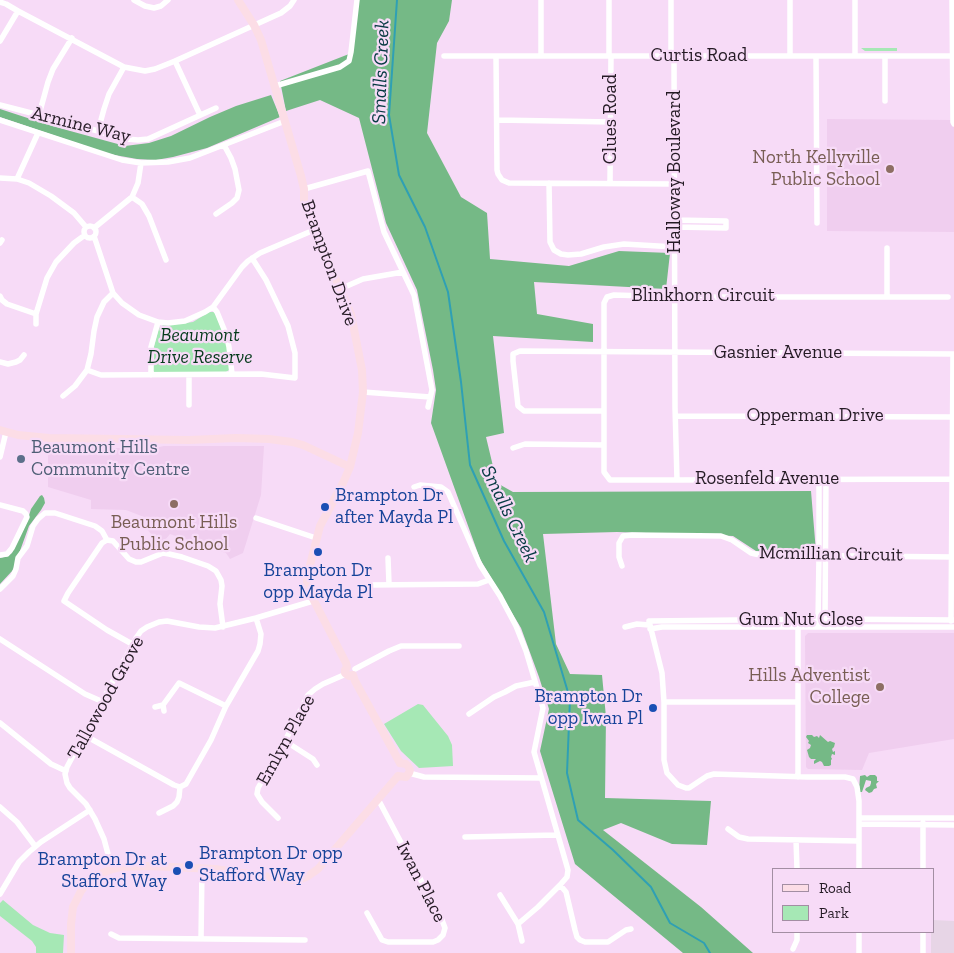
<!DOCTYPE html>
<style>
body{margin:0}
#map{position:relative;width:954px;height:953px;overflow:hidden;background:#f7dbf7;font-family:"Zilla Slab",serif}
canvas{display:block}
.legend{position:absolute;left:772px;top:868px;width:162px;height:65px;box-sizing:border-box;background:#f7dbf7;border:1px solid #a38ea3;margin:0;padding:6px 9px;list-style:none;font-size:15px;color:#251b25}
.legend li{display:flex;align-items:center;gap:10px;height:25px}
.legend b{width:25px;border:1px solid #a38ea3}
</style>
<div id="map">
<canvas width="954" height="953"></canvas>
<ul class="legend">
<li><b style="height:6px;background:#fcdde6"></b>Road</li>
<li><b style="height:14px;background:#a6e8b5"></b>Park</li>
</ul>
</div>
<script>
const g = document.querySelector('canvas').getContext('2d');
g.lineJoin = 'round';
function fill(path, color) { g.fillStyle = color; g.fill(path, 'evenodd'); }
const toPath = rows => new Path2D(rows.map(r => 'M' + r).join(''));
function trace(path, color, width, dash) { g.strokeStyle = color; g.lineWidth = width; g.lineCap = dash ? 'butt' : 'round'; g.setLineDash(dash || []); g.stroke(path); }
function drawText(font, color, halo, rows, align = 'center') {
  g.font = font + ' "Zilla Slab",serif'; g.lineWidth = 4.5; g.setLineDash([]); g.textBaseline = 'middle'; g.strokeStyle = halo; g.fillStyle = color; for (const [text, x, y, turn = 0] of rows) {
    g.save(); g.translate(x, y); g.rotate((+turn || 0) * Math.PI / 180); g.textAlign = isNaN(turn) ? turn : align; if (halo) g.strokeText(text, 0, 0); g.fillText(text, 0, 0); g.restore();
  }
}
fill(toPath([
 [933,920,954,921,954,953,931,953,931,932,933,932]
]), '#e7d5e6');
fill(toPath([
 [827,119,954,120,954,232,827,231],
 [55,445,107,446,111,448,155,448,164,446,264,446,261,495,243,553,230,559,226,553,170,534,161,545,144,526,144,517,126,510,91,509,91,500,48,487,48,446],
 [808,633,954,633,954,739,869,753,862,770,808,769,806,767,805,636]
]), '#f0ceef');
fill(toPath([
 [861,48,897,48,897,51,865,51],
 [209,312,214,312,216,315,226,341,230,366,229,370,226,372,155,373,153,371,154,346,159,328,163,325,170,325,193,322],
 [418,704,423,705,448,736,452,745,453,766,419,768,401,751,384,724],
 [3,900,33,925,50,933,64,935,63,953,36,953,36,947,32,941,0,916,0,903]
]), '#a6e8b5');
fill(toPath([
 [359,0,452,0,449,21,437,43,427,133,461,197,487,213,490,259,569,266,619,251,670,253,666,289,534,282,537,314,593,324,593,342,493,336,504,433,486,437,497,483,513,492,811,491,816,552,756,551,733,536,617,532,543,534,556,644,570,674,602,675,606,717,605,798,711,801,707,845,672,844,621,823,603,830,701,907,753,953,683,953,575,864,540,751,549,709,539,677,521,628,480,559,431,423,436,390,433,370,417,290,386,223,359,118,320,100,286,111,280,81,349,54],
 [271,95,280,117,207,148,173,157,156,160,137,159,109,154,0,117,0,109,52,126,125,146,149,143,171,136,210,117,236,106],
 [42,495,44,498,45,503,41,510,29,526,13,570,0,584,0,558,8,556,12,553,27,522,31,509,40,496],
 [807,735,812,735,814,737,817,736,819,738,820,735,828,742,830,741,835,743,834,747,832,749,833,752,835,751,835,755,832,754,831,757,832,759,831,760,831,765,829,766,824,766,822,762,820,761,814,764,814,761,816,759,811,759,809,757,807,750,810,748,811,745,808,743,809,741,806,737],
 [865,775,867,777,870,775,875,775,877,777,877,781,879,781,876,784,877,788,874,789,872,792,869,793,865,790,866,788,870,786,871,783,871,781,866,780,862,792,859,792,860,776]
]), '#75b986');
trace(toPath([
 [397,0,389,115,399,175,425,227,448,292,461,382,470,465,504,541,544,612,570,699,567,773,578,820,613,850,651,887,670,923,704,943,710,953]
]), '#2fa0b4', 2);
trace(toPath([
 [134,0,145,6,154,8,161,6,168,0],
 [609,0,609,56],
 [855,0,855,55],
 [952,0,953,122,954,124],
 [0,2,6,4,18,11,124,67,145,71,155,69,175,61,281,13,290,6,294,0],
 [0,41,18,11],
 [541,55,541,0],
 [674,55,675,407,677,480,954,479],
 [444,56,954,56],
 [496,56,497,170,498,174,502,180,509,183,675,184],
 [671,56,671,0],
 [790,56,790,0],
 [816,56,817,223],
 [885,56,885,101],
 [175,61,200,115],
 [275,86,340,67,349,61,351,52,357,0],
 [0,105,39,115,98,131,116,138,138,140,148,139,216,108],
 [39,115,48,82,53,69,72,38],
 [0,120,122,160,141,163,168,162,190,158,285,121],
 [497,120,611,122],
 [98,131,104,109,109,94,124,67],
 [0,178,17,179,29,183,51,196,74,213,86,227],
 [17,179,38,133],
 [549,183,550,242,554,250,561,254,568,255,581,254,604,247,624,244,675,247],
 [610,183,611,56],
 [304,189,368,171,384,232,414,295,432,390,428,407],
 [132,197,142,204,149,216,166,260],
 [216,214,232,203,237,198,239,190,235,169,231,158,224,145],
 '84 232a6 6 0 1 1 12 0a6 6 0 1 1-12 0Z',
 [675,227,726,228,726,221,675,220],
 [94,228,132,197,138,183,141,163],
 [94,236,113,293,122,303,139,315,158,322,168,323,185,321,205,312,213,307,242,267,248,261,260,253,314,230],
 [0,243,2,240],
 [340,289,363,279,403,272],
 [0,296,2,300,7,304,36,314],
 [887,297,887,248],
 [213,307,217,312,226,334,229,347,232,374],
 [36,324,36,314,47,278,56,262,74,243,85,235],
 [0,362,8,364,16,362,20,360,24,355],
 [87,370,101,375,261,374,295,378,295,353,288,326,266,280,252,258],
 [151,375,151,347,158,322],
 [189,376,189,405],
 [363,392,430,397],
 [63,396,75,386,87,370,91,354,94,331,97,317,104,302,113,293],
 [604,411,524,411,518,406,513,361,513,354,520,351,954,354],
 [676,416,954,417],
 [513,448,525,444,604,445],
 [0,457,6,432],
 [677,480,610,480,604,472,604,303,607,297,614,295,680,297,948,297],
 [414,487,420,485,441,487,448,492,480,565,500,596,516,626,526,651,543,708,534,752,568,870,567,877,560,885,538,907,518,924],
 [0,505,23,511,26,514,27,517,12,548,7,554,0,555],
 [256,518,316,538],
 [388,558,389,584],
 [622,566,619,557,619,543,623,536,632,535,721,536,732,540,751,553,760,555,954,557],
 [369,585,478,584,489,580],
 [0,589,13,576,16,569,18,558,27,546,33,526,38,519,45,513,55,513,95,526,102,531,107,540],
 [951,621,953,354],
 [818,622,819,556,819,480],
 [825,622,826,479],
 [625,627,637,624,649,625],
 [650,629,662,627,954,627],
 [0,639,85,694,101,701],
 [132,644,107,630,64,601,68,593,102,543,107,540,113,541,129,559,136,562,141,562,163,553,169,554,182,557,208,566,216,571,221,580,222,586,220,604,223,627],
 [355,669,389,651,401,646,459,646],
 [664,702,798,702],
 [163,705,179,683,226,706],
 [155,707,163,705,164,711],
 [469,714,494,697,505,692,516,686,535,682],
 [0,723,51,764,66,771],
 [84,735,174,785,180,787,186,784,211,740,226,706,258,651,260,644,261,634,256,618],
 [285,741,313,759,317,765],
 [409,773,424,777,541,778],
 [798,777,798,624],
 [0,807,17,822,35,846],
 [159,813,173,806,177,802,179,797,180,787],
 [278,818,262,802,257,794,258,788,285,741,308,695,315,689,323,684,346,674],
 [859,818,954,818],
 [859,824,954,825],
 [728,829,739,837,748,839,859,841],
 [465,837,557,835],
 [796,840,797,869],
 [112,869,104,839,95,819,86,804,70,788,67,783,65,774,67,767,136,638,141,631,147,627,159,622,167,621,199,627,215,628,256,618,313,601],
 [859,869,859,801,857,787,853,779,845,777,808,777,714,774,707,776,689,788,686,788,678,785,667,773,664,760,664,702,662,673,649,621,825,619,954,620],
 [923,869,923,823],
 [560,885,566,892,575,930,577,937,580,940,585,942,608,942,626,930,631,929],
 [0,894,19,862,29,852,41,842,90,810],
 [500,895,518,924,522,941],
 [367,913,382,940,388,942,433,942,438,940,443,935,445,928,442,920,378,799],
 [859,932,859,953],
 [111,934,119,938,305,940],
 [201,939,202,869],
 [793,949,797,940,797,932],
 [923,953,923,932]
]), '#fff', 5.5);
trace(toPath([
 [238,0,254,25,261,40,301,176,304,189,304,201,309,218,351,314,362,370,363,392,358,433,350,467,343,483,320,526,307,577,307,585,309,591,346,663,347,667,345,670,345,673,349,676,353,675],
 [0,430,18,435,49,438,189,440,236,438,269,439,292,442,303,445,350,467],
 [353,675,355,681,400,763],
 [398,776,406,777,409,773,410,770,408,766,406,764,400,763],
 [71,953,71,924,73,907,81,891,87,883,102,873,112,869,121,867,149,866,215,869,284,879,293,880,301,879,308,876,318,869,398,776]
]), '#fcdde6', 8);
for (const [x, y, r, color] of [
 [890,169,5,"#8d6e63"],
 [21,459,5,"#5c6f8a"],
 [174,504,5,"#8d6e63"],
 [325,507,5,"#1a4fb4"],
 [318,552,5,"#1a4fb4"],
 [880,687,5,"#8d6e63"],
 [653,708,5,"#1a4fb4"],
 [189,865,5,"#1a4fb4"],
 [177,871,5,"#1a4fb4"]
]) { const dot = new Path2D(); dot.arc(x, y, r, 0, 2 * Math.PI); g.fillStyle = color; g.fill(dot); trace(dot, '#f7dbf7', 2); }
drawText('19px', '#251b25', '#f7dbf7', [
 ["Curtis Road",699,56],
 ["Clues Road",611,119,-90],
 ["Armine Way",81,125,14],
 ["Halloway Boulevard",675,172,-90],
 ["Brampton Drive",329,263,70],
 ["Blinkhorn Circuit",703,296],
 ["Gasnier Avenue",778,353],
 ["Opperman Drive",815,416],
 ["Rosenfeld Avenue",767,479],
 ["Mcmillian Circuit",831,554,1],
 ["Gum Nut Close",801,620],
 ["Tallowood Grove",106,698,-61],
 ["Emlyn Place",286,740,-61],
 ["Iwan Place",421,882,63]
]);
drawText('19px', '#785e54', '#f7dbf7', [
 ["North Kellyville",880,158],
 ["Public School",880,180],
 ["Beaumont Hills",174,523,"center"],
 ["Public School",174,545,"center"],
 ["Hills Adventist",870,676],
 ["College",870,698]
], 'right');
drawText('italic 19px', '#043a1a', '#f7dbf7', [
 ["Beaumont",200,336],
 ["Drive Reserve",200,358]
]);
drawText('19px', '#4e5e75', '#f7dbf7', [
 ["Beaumont Hills",31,448],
 ["Community Centre",31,470]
], 'left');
drawText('19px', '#164399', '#f7dbf7', [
 ["Brampton Dr",335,496],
 ["after Mayda Pl",335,518],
 ["Brampton Dr",318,571,"center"],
 ["opp Mayda Pl",318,593,"center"],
 ["Brampton Dr",643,697,"right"],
 ["opp Iwan Pl",643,719,"right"],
 ["Brampton Dr opp",199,854],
 ["Stafford Way",199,876],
 ["Brampton Dr at",167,860,"right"],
 ["Stafford Way",167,882,"right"]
], 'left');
drawText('italic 20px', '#063a42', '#f7dbf7', [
 ["Smalls Creek",381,72,-88],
 ["Smalls Creek",509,514,64]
]);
</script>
